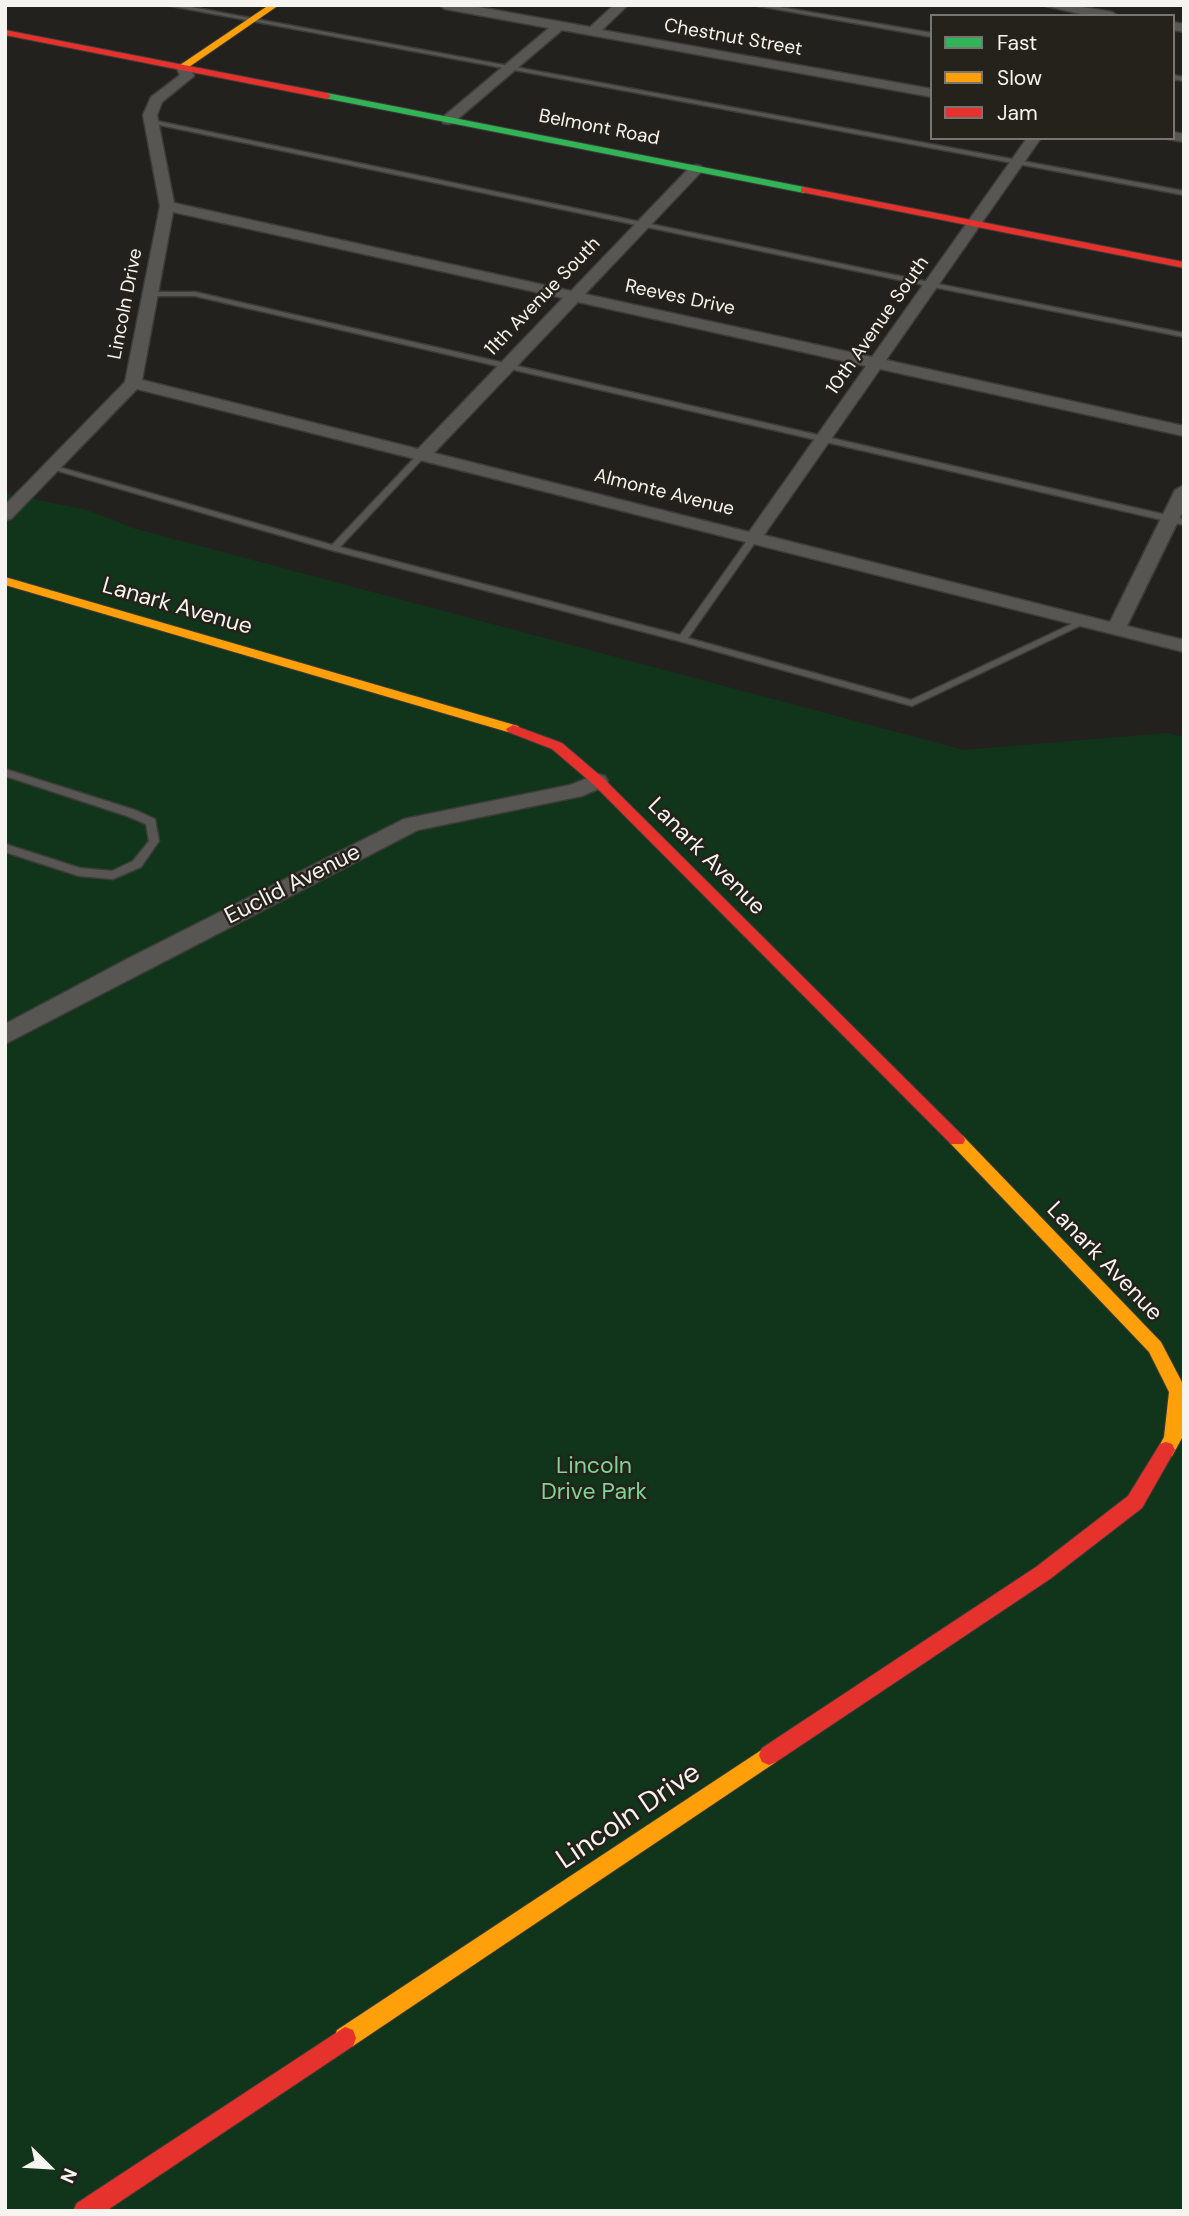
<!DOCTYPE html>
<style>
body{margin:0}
#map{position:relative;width:1189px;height:2216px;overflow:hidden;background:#22211d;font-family:"DM Sans",sans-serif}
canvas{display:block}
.frame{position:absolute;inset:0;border:7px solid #f6f4f0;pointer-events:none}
.legend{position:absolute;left:930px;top:14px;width:245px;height:126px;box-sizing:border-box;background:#24221b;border:2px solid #787670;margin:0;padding:9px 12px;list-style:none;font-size:21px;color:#f6f4f0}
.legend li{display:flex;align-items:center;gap:14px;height:35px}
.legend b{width:35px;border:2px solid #787670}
.north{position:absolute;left:14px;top:2132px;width:70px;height:70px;-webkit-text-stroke:5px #24221b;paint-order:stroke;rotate:114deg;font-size:19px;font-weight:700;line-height:28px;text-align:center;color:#f6f4f0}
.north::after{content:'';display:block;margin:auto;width:24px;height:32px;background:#f6f4f0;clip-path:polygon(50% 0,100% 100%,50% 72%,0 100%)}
</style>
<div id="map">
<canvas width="1189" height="2216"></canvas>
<div class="frame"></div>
<ul class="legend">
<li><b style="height:9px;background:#30b455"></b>Fast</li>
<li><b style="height:9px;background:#ff9f0a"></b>Slow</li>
<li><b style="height:9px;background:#e5322d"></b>Jam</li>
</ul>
<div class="north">N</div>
</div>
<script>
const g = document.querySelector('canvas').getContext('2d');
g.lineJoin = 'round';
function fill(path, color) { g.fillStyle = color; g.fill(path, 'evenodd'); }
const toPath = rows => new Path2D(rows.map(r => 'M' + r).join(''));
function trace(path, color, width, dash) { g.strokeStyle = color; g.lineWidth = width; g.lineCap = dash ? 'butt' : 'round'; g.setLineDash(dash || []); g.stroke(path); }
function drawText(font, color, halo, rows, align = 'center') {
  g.font = font + ' "DM Sans",sans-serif'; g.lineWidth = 5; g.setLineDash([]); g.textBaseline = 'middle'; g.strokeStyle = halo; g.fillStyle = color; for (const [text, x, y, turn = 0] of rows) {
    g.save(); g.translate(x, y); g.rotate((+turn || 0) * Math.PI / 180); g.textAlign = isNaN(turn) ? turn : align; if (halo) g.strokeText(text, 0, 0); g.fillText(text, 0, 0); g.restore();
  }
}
fill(toPath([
 [5,493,87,510,133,528,964,750,1168,733,1184,737,1184,2211,5,2211]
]), '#11351b');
const lane = toPath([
 [166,5,180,5,1184,191,1184,195,166,5],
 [753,5,768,5,932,33,932,37,753,5],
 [1173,75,1184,77,1184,81,1173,79,1173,75],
 [152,120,933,283,1184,333,1184,337,933,287,150,123,150,121,152,120],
 [145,292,195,292,1184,519,1184,525,195,296,145,296,145,292],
 [419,453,426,455,340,547,680,635,751,535,757,535,759,537,688,638,911,700,1082,619,1088,619,1090,621,912,706,679,641,331,550,48,468,55,466,332,545,419,453],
 [5,769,135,810,155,819,159,841,141,867,113,879,79,876,5,852,5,844,80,868,112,871,133,861,149,841,146,824,127,816,5,776,5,769]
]);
const street = toPath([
 [439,5,467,5,590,27,614,5,628,5,602,30,932,89,932,97,562,30,453,123,448,124,443,123,443,117,549,28,445,9,439,5],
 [1042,5,1071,5,1112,12,1118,16,1089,16,1042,5],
 [1173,22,1184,24,1184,32,1173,30,1173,22],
 [183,63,188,64,194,76,162,102,157,115,174,203,571,291,691,166,696,165,701,166,701,172,585,294,872,357,1027,138,1041,138,886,360,1184,426,1184,436,880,369,764,535,1110,622,1175,490,1184,485,1184,509,1127,626,1184,640,1184,652,137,389,11,519,5,520,5,505,125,382,160,206,143,115,151,97,180,75,176,67,183,63],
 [173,212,563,298,418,449,142,380,173,212],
 [578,302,866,366,749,532,434,453,578,302],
 [1173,132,1184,134,1184,142,1168,139,1173,138,1173,132],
 [598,774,605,776,608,781,605,786,582,796,418,830,5,1044,5,1024,127,959,404,819,570,785,598,774]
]);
const fast = toPath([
 [327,93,804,187,809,190,804,193,324,98,324,94,327,93]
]);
const slow = toPath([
 [269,5,279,5,186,69,180,69,180,65,269,5],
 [5,577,518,726,520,729,518,732,508,732,5,585,5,577],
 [957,1134,963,1136,1161,1342,1184,1386,1182,1438,1172,1456,1166,1458,1160,1456,1157,1450,1164,1437,1169,1392,1149,1352,951,1144,949,1140,951,1136,957,1134],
 [769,1745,776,1748,779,1755,776,1762,353,2046,345,2049,337,2046,334,2038,337,2030,769,1745]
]);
const jam = toPath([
 [5,30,327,93,331,96,327,99,5,35,5,30],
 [804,187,1184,262,1184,268,801,192,801,188,804,187],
 [513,725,562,743,603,778,963,1136,965,1140,963,1144,951,1144,593,784,552,749,508,732,506,729,513,725],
 [1166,1442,1172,1444,1175,1450,1142,1508,1050,1579,776,1762,769,1765,762,1762,759,1755,762,1748,1036,1567,1128,1496,1160,1444,1166,1442],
 [345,2027,353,2030,356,2038,353,2046,106,2211,73,2211,77,2203,345,2027]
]);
trace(lane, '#3e3c39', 3);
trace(street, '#3e3c39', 3);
trace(fast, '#3e3c39', 2);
trace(slow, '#3e3c39', 2);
trace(jam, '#3e3c39', 2);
fill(lane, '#575653');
fill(street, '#575653');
fill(fast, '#30b455');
fill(slow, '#ff9f0a');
fill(jam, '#e5322d');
drawText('19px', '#f6f4f0', '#24221b', [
 ["Chestnut Street",733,38,10],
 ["Belmont Road",599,128,11],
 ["11th Avenue South",543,297,-46],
 ["Reeves Drive",680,298,12],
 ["Lincoln Drive",126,304,-79],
 ["10th Avenue South",878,326,-55],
 ["Almonte Avenue",664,493,14]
]);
drawText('23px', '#f6f4f0', '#24221b', [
 ["Lanark Avenue",177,607,16],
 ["Lanark Avenue",706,857,45],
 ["Euclid Avenue",293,885,-27],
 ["Lanark Avenue",1104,1262,46]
]);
drawText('23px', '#7ed593', '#24221b', [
 ["Lincoln",594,1467],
 ["Drive Park",594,1493]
]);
drawText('28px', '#f6f4f0', '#24221b', [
 ["Lincoln Drive",629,1817,-34]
]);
</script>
